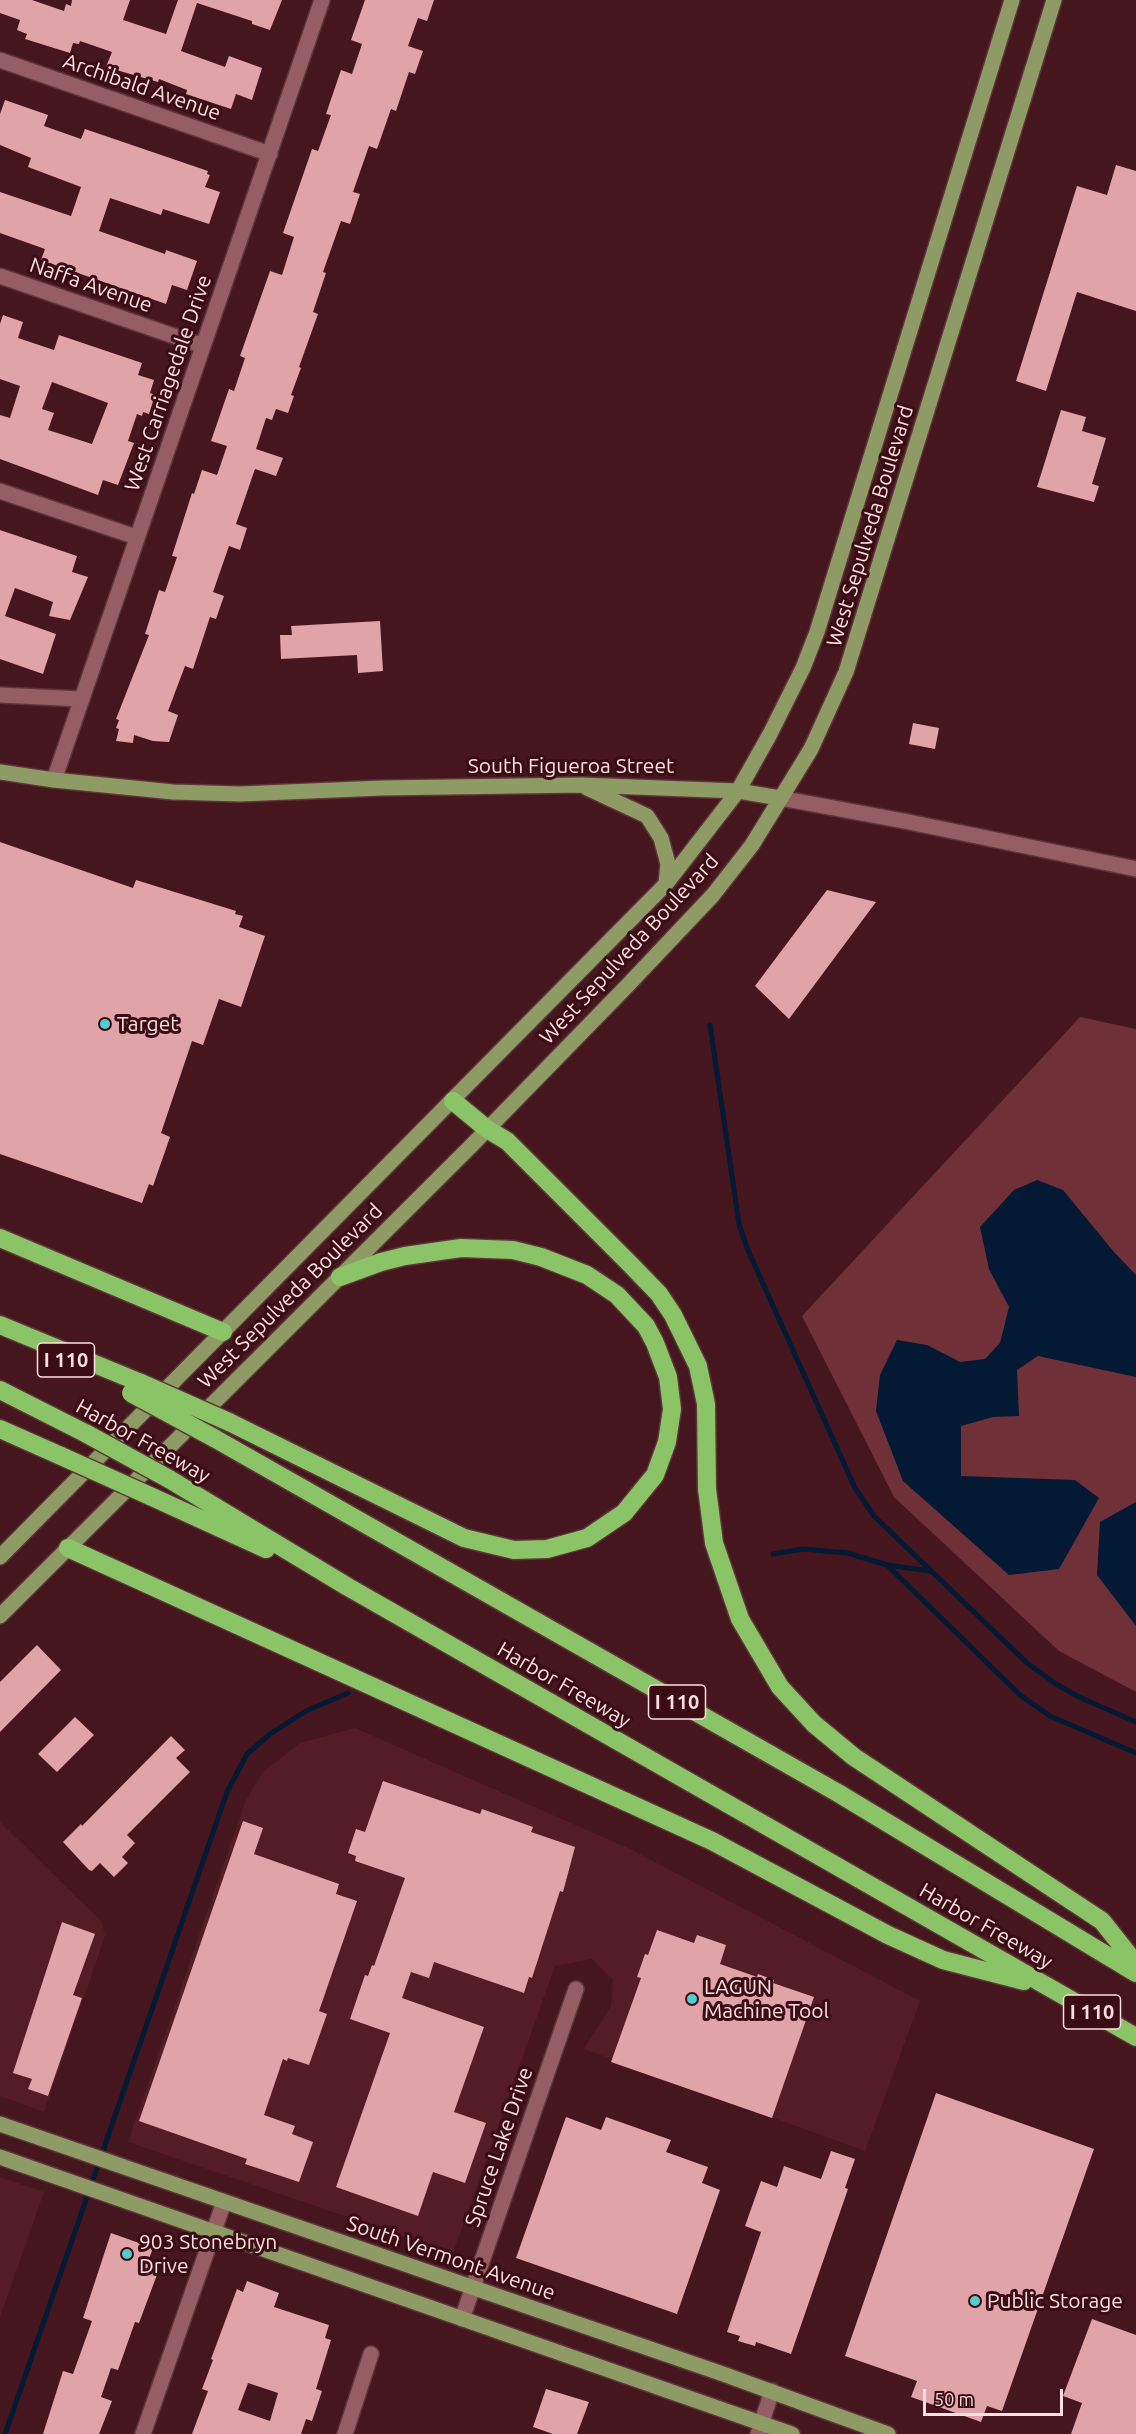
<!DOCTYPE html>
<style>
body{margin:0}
#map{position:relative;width:1136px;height:2434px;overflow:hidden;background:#45161d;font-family:Ubuntu,sans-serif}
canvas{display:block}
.scale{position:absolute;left:923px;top:2389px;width:140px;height:27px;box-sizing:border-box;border:3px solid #fededf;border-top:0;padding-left:8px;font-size:18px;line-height:21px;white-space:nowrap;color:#fededf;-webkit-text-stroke:4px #3a0c14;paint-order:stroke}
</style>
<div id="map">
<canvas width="1136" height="2434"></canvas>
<div class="scale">50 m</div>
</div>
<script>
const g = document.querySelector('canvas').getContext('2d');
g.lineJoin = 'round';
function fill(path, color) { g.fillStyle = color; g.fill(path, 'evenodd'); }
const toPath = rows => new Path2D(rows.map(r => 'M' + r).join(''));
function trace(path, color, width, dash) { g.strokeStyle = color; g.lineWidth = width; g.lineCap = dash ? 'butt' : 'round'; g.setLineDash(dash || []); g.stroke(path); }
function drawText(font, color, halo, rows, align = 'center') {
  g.font = font + ' Ubuntu,sans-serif'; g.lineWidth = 6; g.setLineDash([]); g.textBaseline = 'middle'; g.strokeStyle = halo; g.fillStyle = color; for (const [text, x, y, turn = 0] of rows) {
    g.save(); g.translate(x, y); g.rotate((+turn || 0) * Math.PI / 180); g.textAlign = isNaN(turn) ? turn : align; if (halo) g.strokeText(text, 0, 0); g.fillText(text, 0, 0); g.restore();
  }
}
fill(toPath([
 [355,1728,630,1849,920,2001,865,2151,584,2049,611,2006,613,1980,592,1959,555,1966,453,2253,128,2142,245,1802,263,1772,300,1743],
 [0,1822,102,1922,105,1936,44,2112,0,2096],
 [0,2177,44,2192,0,2317]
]), '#541d25');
fill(toPath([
 [1080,1017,1136,1029,1136,1692,1059,1651,894,1497,802,1316]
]), '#6f3038');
fill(toPath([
 [1037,1180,1063,1190,1114,1252,1136,1275,1136,1377,1038,1356,1017,1370,1019,1416,993,1417,961,1426,961,1476,1075,1480,1099,1498,1059,1569,1009,1575,903,1481,876,1411,880,1375,897,1340,927,1345,960,1362,985,1359,1000,1343,1009,1307,989,1269,980,1227,1014,1190],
 [1136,1502,1136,1626,1097,1575,1100,1522]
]), '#031934');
trace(toPath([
 [710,1025,739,1224,747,1248,855,1488,874,1516,1027,1663,1056,1684,1079,1697,1136,1722],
 [773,1554,803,1549,848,1553,887,1565,930,1571],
 [887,1565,1020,1695,1050,1716,1136,1753],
 [5,2434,227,1792,247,1754,270,1734,306,1711,348,1693]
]), '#031934', 5);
fill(toPath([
 [0,0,32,0,64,11,66,4,71,6,72,0,130,0,123,20,166,34,178,0,282,0,270,30,252,24,252,21,197,3,181,51,225,67,229,56,262,68,252,100,236,94,231,109,186,94,187,90,159,79,158,82,106,67,112,52,80,41,79,44,73,43,70,53,25,39,27,34,17,30,20,20,0,13],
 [365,0,434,0,427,21,418,18,408,46,423,51,415,74,409,72,396,111,391,109,377,149,369,146,353,192,360,194,350,224,341,221,323,272,326,273,313,312,318,314,299,367,301,368,291,395,294,396,288,413,276,409,272,420,266,418,256,449,283,458,276,476,255,469,236,524,247,528,240,550,229,546,213,592,224,596,216,619,210,617,193,669,185,666,168,711,178,715,169,742,153,741,134,735,133,743,116,741,119,729,116,728,119,720,116,719,149,635,145,634,159,590,165,592,177,557,172,556,192,493,194,494,202,470,217,475,227,446,211,441,229,389,234,391,245,358,240,356,270,271,282,275,294,237,283,233,312,149,318,151,331,115,326,114,341,70,352,74,362,44,351,40],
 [5,100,48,115,44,126,81,139,85,129,208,171,207,174,210,175,205,187,220,192,209,224,163,209,161,215,110,198,99,231,165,254,166,250,197,261,187,290,172,285,166,304,41,260,45,249,0,233,0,192,71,216,81,187,28,167,31,158,0,145,0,114],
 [1116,165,1136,171,1136,311,1077,292,1046,391,1016,381,1077,186,1107,195],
 [3,315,23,322,18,338,54,350,59,335,142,363,138,375,154,380,150,393,155,395,149,414,143,412,142,416,137,414,128,441,134,443,118,485,103,480,98,495,0,459,0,415,10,418,20,386,0,379,0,324],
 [52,382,108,403,92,444,48,430,54,413,42,409],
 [1061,410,1086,417,1082,431,1106,438,1092,484,1099,486,1094,502,1037,487],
 [0,530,77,556,72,572,88,577,70,620,49,616,53,602,15,588,5,616,56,634,43,674,0,659],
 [380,621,383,671,358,673,357,655,281,659,280,635,292,635,291,626],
 [913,723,939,728,935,749,909,744],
 [0,842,133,888,136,880,236,911,235,914,243,916,239,927,265,936,241,1007,219,999,203,1045,192,1041,161,1133,170,1137,153,1186,149,1184,142,1203,0,1154],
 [827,890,876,902,789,1019,755,986],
 [37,1645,61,1670,0,1732,0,1682],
 [75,1717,94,1735,57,1772,38,1754],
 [171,1736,185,1750,176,1758,190,1772,127,1835,135,1843,122,1857,128,1863,114,1877,100,1863,92,1871,89,1870,63,1842,81,1824,82,1826],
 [383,1781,480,1814,482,1809,533,1827,531,1832,575,1847,563,1892,560,1891,532,1978,529,1977,524,1993,434,1962,429,1978,411,1972,402,1998,484,2027,454,2112,486,2123,465,2183,433,2172,418,2216,336,2187,390,2033,350,2019,365,1975,368,1976,372,1965,374,1966,405,1878,355,1861,356,1856,348,1853,356,1829,365,1832],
 [243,1821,263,1828,254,1854,339,1884,336,1894,357,1901,319,2011,327,2014,309,2065,288,2058,287,2061,283,2059,264,2115,295,2126,292,2134,313,2142,299,2182,245,2164,247,2159,139,2121],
 [62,1922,95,1934,73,1995,82,1998,48,2096,28,2089,32,2079,13,2073],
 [657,1930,694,1943,697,1935,726,1945,720,1964,757,1977,758,1974,774,1980,773,1983,814,1997,772,2118,611,2062,641,1978,637,1977,645,1954,648,1955],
 [936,2093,1094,2149,1002,2411,987,2406,981,2422,911,2397,917,2381,845,2356],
 [566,2117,601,2130,606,2117,671,2140,666,2152,708,2167,702,2183,720,2190,677,2314,516,2258],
 [831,2151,855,2159,845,2188,848,2189,791,2354,756,2342,755,2346,738,2341,740,2336,727,2332,761,2232,745,2226,761,2181,777,2187,784,2166,821,2179],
 [111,2233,153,2248,149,2259,161,2264,139,2323,135,2322,118,2370,111,2368,101,2397,112,2401,99,2434,43,2434,63,2371,73,2374,92,2321,83,2318],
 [247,2281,279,2293,274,2307,329,2325,325,2338,331,2340,316,2389,322,2391,312,2421,306,2419,301,2434,192,2434,208,2391,202,2389,213,2360,211,2359,237,2289,243,2292],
 [248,2383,278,2393,270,2421,238,2410],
 [1092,2319,1136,2335,1136,2434,1071,2434,1082,2403,1063,2396],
 [546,2389,589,2402,577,2434,553,2434,533,2427]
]), '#e0a3a7');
const street = toPath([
 [0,60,270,154],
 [0,276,203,346],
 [0,491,136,537],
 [0,695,81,699],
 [54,780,322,0],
 [462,2319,576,1989],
 [143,2434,224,2202],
 [345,2434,371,2354],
 [758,2434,772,2391]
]);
const secondary = toPath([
 [780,798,904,821,1136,869]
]);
const primary = toPath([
 [0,772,54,780,173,792,240,794,382,788,582,785,738,791,780,798],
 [587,788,647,816,661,838,668,864,666,883],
 [0,1557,666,884,738,791,770,734,803,668,817,632,1012,0],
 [0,1616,471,1146,627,986,713,895,752,845,811,749,846,672,1054,0],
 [0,2124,723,2374,888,2434],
 [0,2157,792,2434]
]);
const highway = toPath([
 [453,1101,487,1129,507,1141,631,1265,659,1294,673,1315,698,1366,706,1404,707,1489,714,1543,740,1619,780,1687,814,1724,854,1757,1102,1921,1136,1964],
 [0,1238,223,1332],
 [0,1325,141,1383],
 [0,1390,87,1434],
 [229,1422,464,1538,514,1550,547,1549,587,1538,624,1513,655,1475,667,1442,672,1409,668,1377,655,1343,646,1326,617,1295,587,1275,541,1257,513,1250,461,1248,405,1256,381,1262,340,1277],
 [0,1429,61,1456],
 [214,1438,838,1793,1136,1973],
 [169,1479,348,1587,1136,2037],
 [150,1496,266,1549],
 [68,1548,712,1841,888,1935,943,1960,1024,1981]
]);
trace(street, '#5c353b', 18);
trace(secondary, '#5c353b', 18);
trace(primary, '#5c353b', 18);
trace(highway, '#5c353b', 21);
trace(street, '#955e62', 15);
trace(secondary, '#955e62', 15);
trace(primary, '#8f9b65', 15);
trace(highway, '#8bc367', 18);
const highwayBridge = toPath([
 [141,1383,229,1422],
 [131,1393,214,1438],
 [87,1434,169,1479],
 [61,1456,150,1496]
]);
trace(highwayBridge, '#5c353b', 21, []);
trace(highwayBridge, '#8bc367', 18);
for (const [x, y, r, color] of [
 [105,1024,6,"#52cdcc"],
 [692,1999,6,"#52cdcc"],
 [127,2254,6,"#52cdcc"],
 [975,2301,6,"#52cdcc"]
]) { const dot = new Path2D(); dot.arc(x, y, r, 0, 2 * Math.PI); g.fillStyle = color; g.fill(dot); trace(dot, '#3a0c14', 2); }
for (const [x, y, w] of [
 [66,1360,57],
 [677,1702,57],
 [1092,2012,57]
]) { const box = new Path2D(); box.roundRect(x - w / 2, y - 17, w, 34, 4.5); g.fillStyle = '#3a0c14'; g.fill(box); trace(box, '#fededf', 1.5); }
drawText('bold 20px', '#fededf', null, [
 ["I 110",66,1360],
 ["I 110",677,1702],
 ["I 110",1092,2012]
]);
drawText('21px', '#fededf', '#3a0c14', [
 ["Archibald Avenue",142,87,19],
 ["Naffa Avenue",91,285,19],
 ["West Carriagedale Drive",168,383,-71],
 ["West Sepulveda Boulevard",870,526,-73],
 ["South Figueroa Street",571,766],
 ["West Sepulveda Boulevard",629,949,-47],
 ["West Sepulveda Boulevard",290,1296,-45],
 ["Harbor Freeway",143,1441,29],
 ["Harbor Freeway",564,1685,30],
 ["Harbor Freeway",986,1926,30],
 ["Spruce Lake Drive",499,2147,-71],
 ["South Vermont Avenue",451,2258,19]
]);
drawText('21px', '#fededf', '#3a0c14', [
 ["Target",117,1024],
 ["LAGUN",704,1987],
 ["Machine Tool",704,2011],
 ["903 Stonebryn",139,2242],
 ["Drive",139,2266],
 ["Public Storage",987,2301]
], 'left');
</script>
